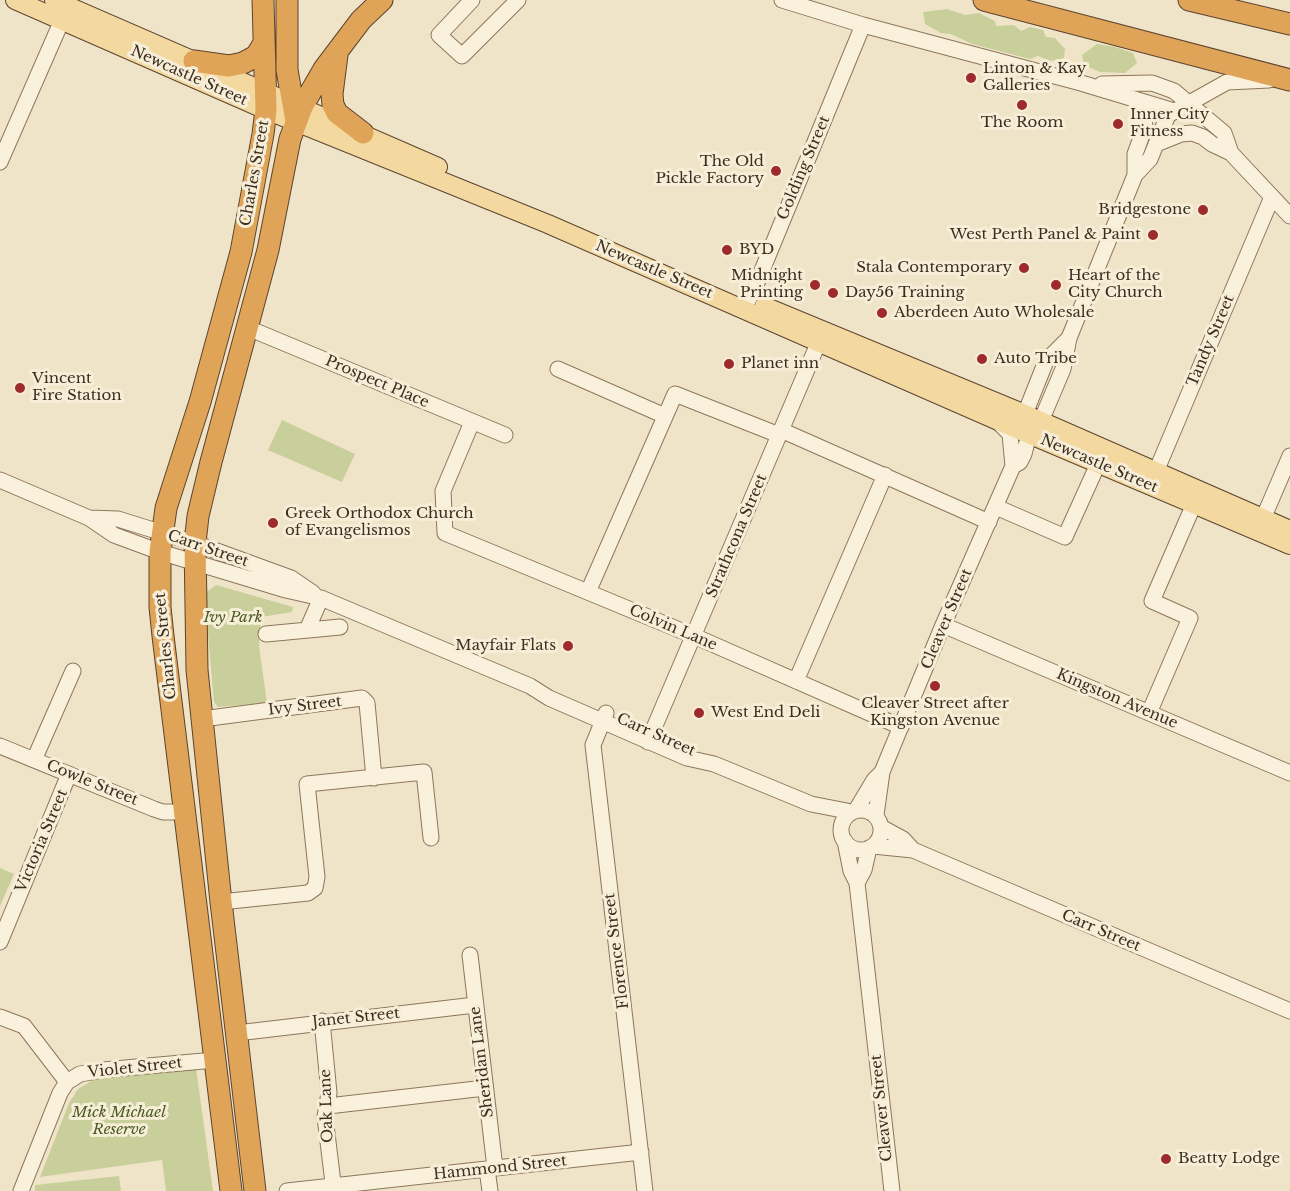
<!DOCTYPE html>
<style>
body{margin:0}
canvas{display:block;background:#f0e4c8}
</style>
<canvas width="1290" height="1191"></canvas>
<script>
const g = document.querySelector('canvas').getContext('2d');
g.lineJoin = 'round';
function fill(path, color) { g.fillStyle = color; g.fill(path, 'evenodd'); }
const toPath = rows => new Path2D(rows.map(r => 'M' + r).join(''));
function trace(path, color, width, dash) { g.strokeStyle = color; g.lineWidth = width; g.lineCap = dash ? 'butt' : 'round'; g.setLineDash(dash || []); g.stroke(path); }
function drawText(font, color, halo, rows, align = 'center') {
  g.font = font + ' "Libre Baskerville",serif'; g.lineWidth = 6; g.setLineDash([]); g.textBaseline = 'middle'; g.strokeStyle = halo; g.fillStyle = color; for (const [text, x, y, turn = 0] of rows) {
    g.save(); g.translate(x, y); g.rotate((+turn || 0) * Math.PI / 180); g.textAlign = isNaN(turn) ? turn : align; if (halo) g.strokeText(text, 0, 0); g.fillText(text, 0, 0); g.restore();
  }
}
fill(toPath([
 [947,9,965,15,979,13,995,21,996,26,1014,25,1021,31,1030,27,1043,30,1046,37,1055,38,1065,49,1064,58,1050,61,1038,56,1030,59,972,44,951,34,941,33,925,24,923,12],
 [1097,44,1115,47,1133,53,1137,63,1125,73,1100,72,1084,65,1082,55],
 [282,420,355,454,342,482,268,450],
 [216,585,293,607,292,612,261,617,259,646,267,703,218,707,214,702,205,601,205,593],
 [0,868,14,874,0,906],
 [196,1068,213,1191,166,1191,162,1160,40,1177,69,1103,78,1089,93,1080],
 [119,1176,121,1191,35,1191,35,1185]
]), '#c9cf9b');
const minor = toPath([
 [472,0,439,35,462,56,518,0],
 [782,0,863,25,1081,83,1174,111],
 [1102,84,1152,83,1174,91,1224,133,1231,153,1290,216],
 [1135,99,1144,116,1145,127,1135,154,1135,175],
 [1156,144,1181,134,1192,133,1203,137,1212,144,1231,153],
 [0,162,66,11],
 [743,309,754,290,863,25],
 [248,328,505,435],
 [558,369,665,416],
 [997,421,1010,434,1013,466],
 [1041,421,1063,369,1069,338,1135,175,1150,159,1168,115,1227,82,1269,80],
 [472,422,443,491,445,533,694,636,901,727],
 [1021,424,1046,361,1069,338],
 [781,430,989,522],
 [0,480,89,518,114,535,160,552,286,590,321,598,530,686,549,698,687,758,714,764,811,804,852,812],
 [1152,481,1272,197],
 [996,507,1065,537,1098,464],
 [89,518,118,519,195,543,291,578,313,593],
 [1259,528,1290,456],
 [588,592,675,394,779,435],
 [943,625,1290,773],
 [307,630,321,598],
 [266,634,340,627],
 [796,681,885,475],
 [606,713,593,745,645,1191],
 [1149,713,1190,618,1152,601,1194,504],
 [202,719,362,698,367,703,374,778],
 [648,742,823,332],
 [0,746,154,809,163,812,185,812],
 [34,760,73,671],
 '841 830a20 20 0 1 1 40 0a20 20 0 1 1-40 0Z',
 [856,810,874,780,880,774],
 [876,815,882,772,943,625,1013,466,1020,462,1024,454,1029,434,1028,423],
 [881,827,903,839,913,850],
 [845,841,851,871,857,883,892,1191],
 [873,846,913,850,1290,1011],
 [857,883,864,870,869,848],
 [221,902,308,893,315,888,317,877,307,784,424,772,431,838],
 [0,942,69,774],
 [470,955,495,1168],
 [0,1017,24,1026,67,1082],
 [322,1021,329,1093,325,1117,334,1191],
 [237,1033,475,1005],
 [328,1106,485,1088],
 [487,1169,490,1191],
 [21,1191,60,1093,67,1082,80,1074,103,1070,215,1060],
 [287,1191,641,1152]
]);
const major = toPath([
 [15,0,266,110,548,224,1019,430,1290,545],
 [54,0,438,167],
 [764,306,1025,414,1290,530]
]);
const highway = toPath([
 [287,0,287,70,296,121],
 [984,0,1290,80],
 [1189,0,1290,24],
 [337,55,332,94,333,105,337,113,363,133],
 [194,61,229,66,243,63,256,56,264,43],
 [231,1191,163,636,160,607,160,552,166,508,200,402,241,252,263,134,266,110,263,0],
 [255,1191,221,902,197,670,195,543,198,516,211,462,268,250,290,139,302,107,324,69,361,20,382,0]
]);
trace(minor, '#8d765c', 17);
trace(major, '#5b4430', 20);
trace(highway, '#5b4430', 23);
trace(minor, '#faf1dc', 15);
trace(major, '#f3d9a0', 18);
trace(highway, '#e0a458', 21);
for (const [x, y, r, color] of [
 [971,78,6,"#9e2a2b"],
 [1022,105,6,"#9e2a2b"],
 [1118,124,6,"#9e2a2b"],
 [776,171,6,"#9e2a2b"],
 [1203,210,6,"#9e2a2b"],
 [1153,235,6,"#9e2a2b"],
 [727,250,6,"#9e2a2b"],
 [1024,268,6,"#9e2a2b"],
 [815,285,6,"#9e2a2b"],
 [1056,285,6,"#9e2a2b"],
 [833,293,6,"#9e2a2b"],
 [882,313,6,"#9e2a2b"],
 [982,359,6,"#9e2a2b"],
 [729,364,6,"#9e2a2b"],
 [20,388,6,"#9e2a2b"],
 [273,523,6,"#9e2a2b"],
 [568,646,6,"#9e2a2b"],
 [935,686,6,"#9e2a2b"],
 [699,713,6,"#9e2a2b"],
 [1166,1159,6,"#9e2a2b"]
]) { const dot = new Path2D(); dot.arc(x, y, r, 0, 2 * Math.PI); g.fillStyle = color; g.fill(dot); trace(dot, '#f7eed8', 2); }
drawText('15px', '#3d2e20', '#f7eed8', [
 ["Linton & Kay",983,69],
 ["Galleries",983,86],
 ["Inner City",1130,115],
 ["Fitness",1130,132],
 ["The Room",1022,123,"center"],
 ["The Old",764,162,"right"],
 ["Pickle Factory",764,179,"right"],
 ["Bridgestone",1191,210,"right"],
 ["West Perth Panel & Paint",1141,235,"right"],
 ["BYD",739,250],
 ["Stala Contemporary",1012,268,"right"],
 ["Midnight",803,276,"right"],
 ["Printing",803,293,"right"],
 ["Heart of the",1068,276],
 ["City Church",1068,293],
 ["Day56 Training",845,293],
 ["Aberdeen Auto Wholesale",894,313],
 ["Auto Tribe",994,359],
 ["Planet inn",741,364],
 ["Vincent",32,379],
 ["Fire Station",32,396],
 ["Greek Orthodox Church",285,514],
 ["of Evangelismos",285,531],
 ["Mayfair Flats",556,646,"right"],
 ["Cleaver Street after",935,704,"center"],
 ["Kingston Avenue",935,721,"center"],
 ["West End Deli",711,713],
 ["Beatty Lodge",1178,1159]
], 'left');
drawText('15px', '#3d2e20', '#f7eed8', [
 ["Newcastle Street",189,76,24],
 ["Golding Street",804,168,-67],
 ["Charles Street",255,173,-80],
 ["Newcastle Street",654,270,23],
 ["Tandy Street",1211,341,-67],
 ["Prospect Place",377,382,23],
 ["Newcastle Street",1099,464,23],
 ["Strathcona Street",737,536,-67],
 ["Carr Street",208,549,19],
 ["Cleaver Street",947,619,-67],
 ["Colvin Lane",673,628,23],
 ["Charles Street",166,646,-96],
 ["Kingston Avenue",1117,699,23],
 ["Ivy Street",305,706,-7],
 ["Carr Street",656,735,24],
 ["Cowle Street",92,783,22],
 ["Victoria Street",42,841,-67],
 ["Carr Street",1101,931,23],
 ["Florence Street",617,951,-97],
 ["Janet Street",356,1018,-6],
 ["Sheridan Lane",482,1062,-97],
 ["Violet Street",135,1068,-6],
 ["Oak Lane",327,1106,-92],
 ["Cleaver Street",882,1108,-96],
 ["Hammond Street",500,1168,-6]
]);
drawText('italic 15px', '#4d5a26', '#f7eed8', [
 ["Ivy Park",233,618],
 ["Mick Michael",119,1113],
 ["Reserve",119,1130]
]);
</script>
